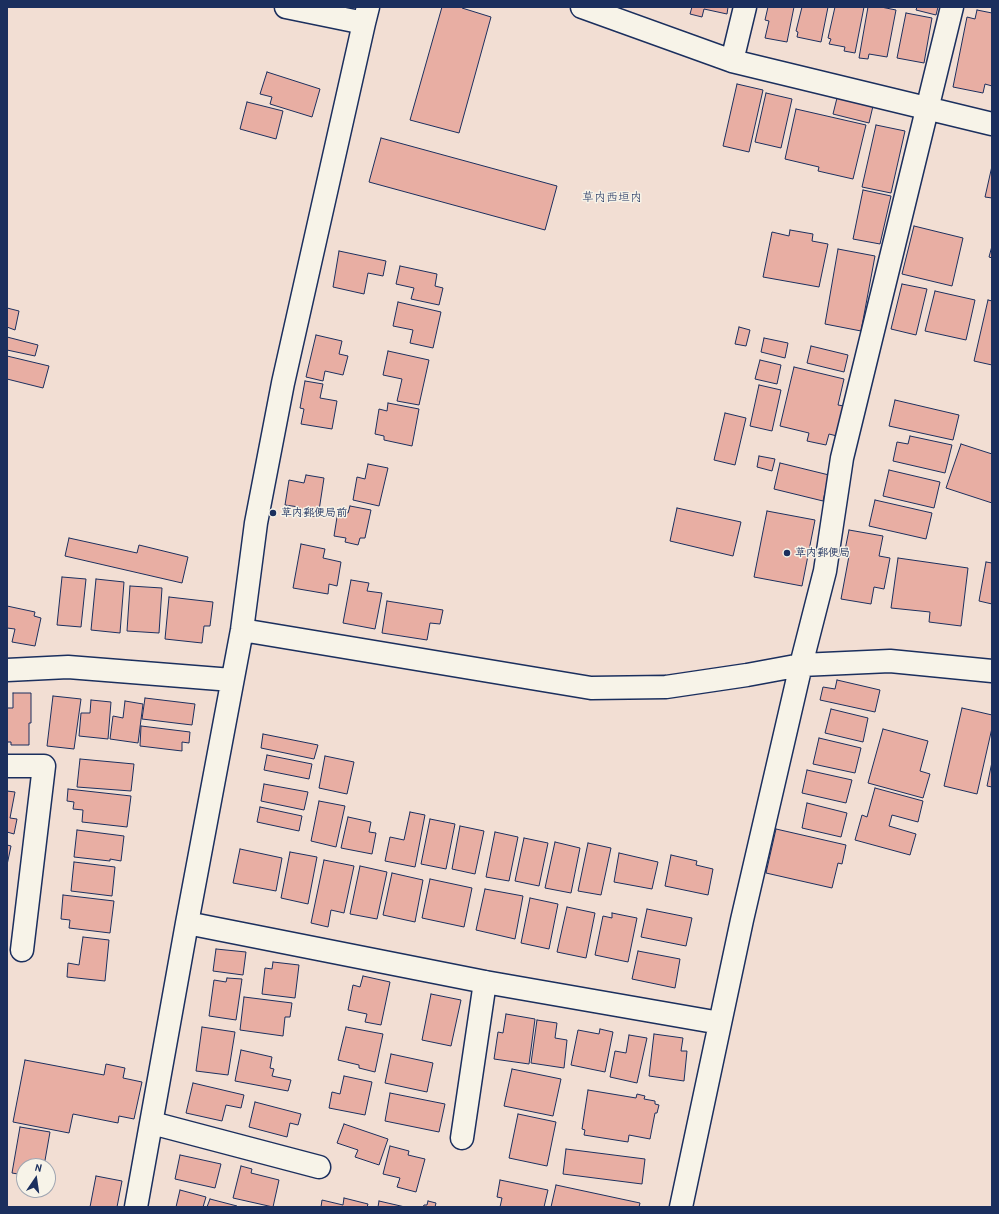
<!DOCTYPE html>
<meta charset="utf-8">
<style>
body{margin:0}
#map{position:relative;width:999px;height:1214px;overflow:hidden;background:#f2ded3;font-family:"Patrick Hand",sans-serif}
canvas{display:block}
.frame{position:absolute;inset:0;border:8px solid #1b2f5e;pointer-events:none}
.north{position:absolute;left:16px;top:1158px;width:40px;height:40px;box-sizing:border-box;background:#f7f3e8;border:1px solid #9fa5b1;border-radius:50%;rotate:13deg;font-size:11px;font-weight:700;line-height:16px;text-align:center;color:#1b2f5e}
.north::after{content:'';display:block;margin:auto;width:14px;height:18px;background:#1b2f5e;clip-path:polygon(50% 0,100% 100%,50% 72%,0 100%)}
</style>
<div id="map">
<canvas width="999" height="1214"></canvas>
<div class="frame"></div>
<div class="north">N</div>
</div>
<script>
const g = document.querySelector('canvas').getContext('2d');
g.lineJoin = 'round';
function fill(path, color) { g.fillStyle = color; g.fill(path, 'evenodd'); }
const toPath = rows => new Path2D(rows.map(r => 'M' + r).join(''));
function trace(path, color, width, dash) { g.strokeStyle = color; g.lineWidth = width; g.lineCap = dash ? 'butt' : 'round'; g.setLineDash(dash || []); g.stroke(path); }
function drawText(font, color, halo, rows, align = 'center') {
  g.font = font + ' "Patrick Hand","Klee One",sans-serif'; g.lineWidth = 3; g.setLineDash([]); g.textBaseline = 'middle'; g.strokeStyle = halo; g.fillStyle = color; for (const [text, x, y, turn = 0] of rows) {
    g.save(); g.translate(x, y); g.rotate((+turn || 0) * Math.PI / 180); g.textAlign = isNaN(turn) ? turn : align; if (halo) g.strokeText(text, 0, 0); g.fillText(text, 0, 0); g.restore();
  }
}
const building = toPath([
 [442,7,462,7,462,8,491,17,459,133,410,120,442,7],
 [692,7,728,7,727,14,704,9,702,17,690,14,692,7],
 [768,7,794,7,787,42,765,38,769,21,765,20,768,7],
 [802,7,828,7,821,42,797,37,798,32,796,31,802,7],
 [835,7,864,7,855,53,844,51,845,47,829,44,831,39,828,38,835,7],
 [868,7,881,7,896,10,887,57,869,54,868,59,859,58,868,7],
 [917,7,938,7,936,15,916,10,917,7],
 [977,10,992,13,992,86,985,84,983,93,953,87,967,17,975,19,977,10],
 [906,13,932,18,924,63,897,58,906,13],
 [267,72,320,89,312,117,270,104,272,97,260,94,267,72],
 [737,84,763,90,749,152,723,146,737,84],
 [766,93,792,99,781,148,755,142,766,93],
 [837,98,873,106,869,123,833,114,837,98],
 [247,102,283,111,276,139,240,129,247,102],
 [796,109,866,125,853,179,818,171,819,167,785,159,796,109],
 [876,125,905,131,891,193,862,187,876,125],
 [381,138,557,186,545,230,369,182,381,138],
 [992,166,992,198,985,197,992,166],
 [863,190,891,196,880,244,853,239,863,190],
 [914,226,963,238,952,286,902,274,914,226],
 [790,230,813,234,812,241,828,244,819,287,763,277,772,232,789,236,790,230],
 [992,246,992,258,989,257,992,246],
 [838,249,875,256,861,331,825,324,838,249],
 [339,251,386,261,383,276,368,273,364,294,333,287,339,251],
 [400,266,437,274,435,286,443,288,439,305,411,299,414,288,396,284,400,266],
 [902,284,927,289,916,335,891,329,902,284],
 [935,291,975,300,966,340,925,331,935,291],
 [988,300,992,301,992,365,974,361,988,300],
 [398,302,441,312,433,348,410,343,413,330,393,326,398,302],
 [7,308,19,311,15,330,7,327,7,308],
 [739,327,750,330,746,346,735,344,739,327],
 [316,335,342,341,339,354,348,356,343,375,325,371,323,381,306,377,316,335],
 [7,337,38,345,35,356,7,350,7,337],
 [764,338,788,343,785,358,761,352,764,338],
 [811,346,848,355,844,372,807,363,811,346],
 [388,351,429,360,419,405,397,401,402,379,383,375,388,351],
 [7,356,49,366,43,388,7,379,7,356],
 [760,360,781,365,777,384,755,379,760,360],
 [794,367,844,379,838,405,844,406,837,436,829,434,826,445,807,441,809,433,780,426,794,367],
 [305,381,323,384,320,398,337,401,332,429,301,424,304,409,300,408,305,381],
 [759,385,781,390,772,431,750,426,759,385],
 [895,400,959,415,953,440,889,426,895,400],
 [388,403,419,409,412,446,384,440,384,436,375,434,379,409,387,411,388,403],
 [725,413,746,418,735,465,714,460,725,413],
 [910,436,952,445,945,473,893,461,897,442,908,444,910,436],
 [961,444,992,454,992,503,946,488,961,444],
 [759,456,775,459,772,471,757,467,759,456],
 [780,463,829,475,823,501,774,489,780,463],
 [368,464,388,468,379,506,353,500,357,477,365,479,368,464],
 [889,470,940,482,934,508,883,496,889,470],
 [306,475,324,478,318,517,298,514,299,507,285,505,289,480,304,483,306,475],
 [875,500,932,513,926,539,869,526,875,500],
 [350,506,371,510,365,538,360,538,358,545,345,542,346,538,334,536,338,511,348,513,350,506],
 [677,508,741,522,733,556,670,541,677,508],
 [767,511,815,520,802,586,754,577,767,511],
 [849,530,883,536,879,556,890,558,884,589,874,587,871,604,841,599,849,556,844,555,849,530],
 [69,538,137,553,139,545,188,557,182,583,65,556,69,538],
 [301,544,325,549,323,558,341,562,337,586,329,584,328,594,293,588,301,544],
 [898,558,968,568,961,626,929,622,930,612,891,608,898,558],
 [986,562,992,563,992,604,979,601,986,562],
 [62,577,86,579,81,627,57,625,62,577],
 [96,579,124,582,120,633,91,630,96,579],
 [351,580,369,583,367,591,382,593,375,629,343,623,351,580],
 [130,586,162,588,159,633,127,631,130,586],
 [169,597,213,602,210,626,204,626,202,643,165,639,169,597],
 [387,601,443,610,440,624,430,623,427,640,382,633,387,601],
 [7,606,35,612,34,616,41,618,35,646,12,642,15,629,7,628,7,606],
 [837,680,880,690,875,712,820,700,823,687,835,689,837,680],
 [13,693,31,693,31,723,29,723,29,745,11,745,11,742,7,742,7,708,13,708,13,693],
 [53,696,81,699,74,749,47,746,53,696],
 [145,698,195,704,192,725,142,719,145,698],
 [91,700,111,702,108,739,79,736,81,713,90,713,91,700],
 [125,701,143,704,138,743,110,739,113,716,123,718,125,701],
 [962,708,992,715,992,728,977,794,944,786,962,708],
 [831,709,868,718,863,742,825,733,831,709],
 [141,726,190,732,189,743,182,742,182,751,140,746,141,726],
 [883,729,928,741,920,771,930,774,923,798,868,783,883,729],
 [263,734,318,745,314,759,261,748,263,734],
 [819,738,861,748,855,773,813,764,819,738],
 [267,755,312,764,309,779,264,770,267,755],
 [325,756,354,762,347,794,319,788,325,756],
 [80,759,134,764,131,791,77,787,80,759],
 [992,762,992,787,987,786,992,762],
 [807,770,852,780,846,803,802,793,807,770],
 [264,784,308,792,304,810,261,801,264,784],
 [875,788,923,801,918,822,892,815,889,826,916,834,910,855,855,840,862,815,867,817,875,788],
 [68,789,131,796,127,827,82,822,83,810,73,809,74,802,67,801,68,789],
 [7,791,15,792,10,818,17,819,14,834,7,832,7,791],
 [319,801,345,806,336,847,311,841,319,801],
 [807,803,847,813,841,837,802,828,807,803],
 [260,807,302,816,299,831,257,822,260,807],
 [410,812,425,815,415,867,385,861,390,837,404,840,410,812],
 [348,817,371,822,369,832,376,833,372,854,341,848,348,817],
 [430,819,455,824,446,869,421,864,430,819],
 [460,826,484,831,475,874,452,869,460,826],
 [776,829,846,845,842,864,838,863,832,888,766,873,776,829],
 [77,830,124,836,121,861,110,859,110,861,74,857,77,830],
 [495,832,518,837,509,881,486,877,495,832],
 [524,838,548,843,539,886,515,881,524,838],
 [555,842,580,848,571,893,545,888,555,842],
 [588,843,611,848,601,895,578,891,588,843],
 [7,845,11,846,7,865,7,845],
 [240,849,282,858,276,891,233,883,240,849],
 [290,852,317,857,308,904,281,898,290,852],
 [619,853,658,862,652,889,614,882,619,853],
 [671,855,697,861,696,865,713,869,708,895,665,886,671,855],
 [324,860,354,866,344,913,331,910,328,927,311,923,324,860],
 [74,862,115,867,112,896,71,891,74,862],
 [360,866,387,872,377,919,350,914,360,866],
 [392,873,423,880,415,922,383,915,392,873],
 [430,879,472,888,464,927,422,918,430,879],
 [485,889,523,896,515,939,476,930,485,889],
 [63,895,114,901,110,933,69,928,70,920,61,919,63,895],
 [530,898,558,904,549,949,521,943,530,898],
 [567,907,595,913,586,958,557,952,567,907],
 [647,909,692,918,686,946,641,937,647,909],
 [612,913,637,918,628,962,595,955,603,916,612,918,612,913],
 [83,937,109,940,105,981,67,977,68,963,79,965,83,937],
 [216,949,246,952,243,975,213,971,216,949],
 [638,951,680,959,675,988,632,979,638,951],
 [273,962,299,965,295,998,262,994,265,968,272,969,273,962],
 [363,976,390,982,381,1025,365,1022,367,1014,348,1010,353,985,360,987,363,976],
 [227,978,242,979,236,1020,209,1016,214,980,226,982,227,978],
 [431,994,461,1000,451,1046,422,1040,431,994],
 [244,997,292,1003,290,1017,285,1017,283,1036,240,1030,244,997],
 [506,1014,535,1019,529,1064,494,1059,498,1032,503,1033,506,1014],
 [537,1020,557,1023,555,1038,567,1040,564,1068,531,1063,537,1020],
 [202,1027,235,1032,228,1075,196,1071,202,1027],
 [346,1027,383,1034,375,1072,359,1068,359,1065,338,1060,346,1027],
 [600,1029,613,1032,605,1072,571,1065,578,1030,599,1034,600,1029],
 [654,1034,683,1038,681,1051,687,1051,684,1081,649,1076,654,1034],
 [629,1035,647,1038,637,1083,610,1077,615,1051,626,1053,629,1035],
 [241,1050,272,1057,270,1068,274,1069,272,1076,291,1080,288,1091,235,1081,241,1050],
 [391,1054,433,1063,427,1092,385,1083,391,1054],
 [25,1060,104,1075,106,1064,125,1068,123,1078,142,1082,134,1119,119,1116,118,1123,73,1114,69,1133,13,1122,25,1060],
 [512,1069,561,1079,553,1116,504,1106,512,1069],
 [344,1076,372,1082,365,1115,329,1108,332,1092,340,1094,344,1076],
 [193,1083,244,1095,241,1108,226,1105,222,1121,186,1113,193,1083],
 [588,1090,636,1098,637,1094,645,1096,644,1099,655,1101,655,1104,659,1105,657,1113,655,1113,650,1139,629,1135,628,1142,584,1135,585,1130,582,1129,588,1090],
 [390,1093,445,1104,439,1132,385,1121,390,1093],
 [255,1102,301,1114,298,1125,290,1123,287,1137,249,1127,255,1102],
 [518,1114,556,1122,547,1166,509,1158,518,1114],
 [344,1124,388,1139,379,1165,355,1157,358,1150,337,1143,344,1124],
 [20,1127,50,1132,44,1166,24,1166,24,1175,12,1173,20,1127],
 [390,1146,409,1151,408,1155,425,1159,416,1192,397,1187,400,1178,383,1174,390,1146],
 [566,1149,645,1159,642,1184,563,1174,566,1149],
 [180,1155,221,1164,215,1188,175,1179,180,1155],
 [241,1166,252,1169,251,1173,279,1180,273,1207,233,1198,241,1166],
 [96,1176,122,1181,117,1207,90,1207,96,1176],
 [500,1180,548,1190,544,1207,500,1207,502,1198,497,1197,500,1180],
 [556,1185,640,1203,639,1207,551,1207,556,1185],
 [180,1190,206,1197,203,1207,176,1207,180,1190],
 [344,1198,368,1204,367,1207,321,1207,322,1200,343,1205,344,1198],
 [210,1199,237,1206,237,1207,207,1207,210,1199],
 [379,1201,405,1207,378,1207,379,1201],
 [428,1201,436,1203,435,1207,423,1207,424,1205,427,1205,428,1201]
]);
fill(building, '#e8aea3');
trace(building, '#1b2f5e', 1);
const minor = toPath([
 [286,7,364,23],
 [582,7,732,61,992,124],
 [732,61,745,7],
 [242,630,591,688,666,687,747,675,801,665,890,661,992,671],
 [7,670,68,667,232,680],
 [7,766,44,766,22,950],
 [187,923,485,982,720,1023],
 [152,1123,319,1167],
 [462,1138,485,982],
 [136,1207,187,923,242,630,256,523,283,383,364,23,368,7],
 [681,1207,742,920,801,665,825,571,842,458,952,7]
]);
trace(minor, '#1b2f5e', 25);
trace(minor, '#f7f3e8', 22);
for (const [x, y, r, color] of [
 [273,513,4,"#1b2f5e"],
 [787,553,4,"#1b2f5e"]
]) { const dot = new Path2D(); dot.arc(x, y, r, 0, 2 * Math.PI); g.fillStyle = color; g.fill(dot); trace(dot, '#f7f3e8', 1.5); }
drawText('bold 11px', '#1b2f5e', '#f7f3e8', [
 ["草内郵便局前",281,513],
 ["草内郵便局",795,553]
], 'left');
drawText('12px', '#1b2f5e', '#f7f3e8', [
 ["草内西垣内",612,198]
]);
</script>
